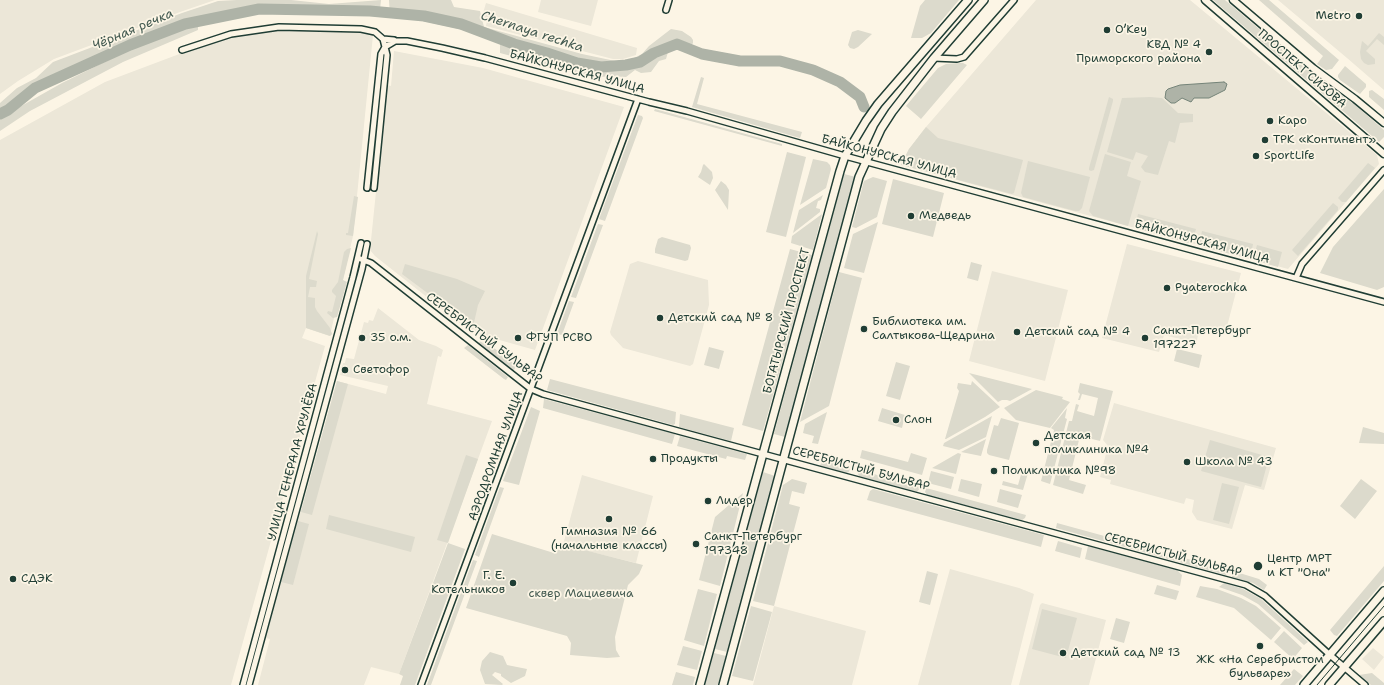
<!DOCTYPE html>
<meta charset="utf-8">
<style>
body{margin:0}
canvas{display:block;background:#fcf5e5}
</style>
<canvas width="1384" height="685"></canvas>
<script>
const g = document.querySelector('canvas').getContext('2d');
g.lineJoin = 'round';
function fill(path, color) { g.fillStyle = color; g.fill(path, 'evenodd'); }
const toPath = rows => new Path2D(rows.map(r => 'M' + r).join(''));
function trace(path, color, width, dash) { g.strokeStyle = color; g.lineWidth = width; g.lineCap = dash ? 'butt' : 'round'; g.setLineDash(dash || []); g.stroke(path); }
function drawText(font, color, halo, rows, align = 'center') {
  g.font = font + ' "Shantell Sans",sans-serif'; g.lineWidth = 3.5; g.setLineDash([]); g.textBaseline = 'middle'; g.strokeStyle = halo; g.fillStyle = color; for (const [text, x, y, turn = 0] of rows) {
    g.save(); g.translate(x, y); g.rotate((+turn || 0) * Math.PI / 180); g.textAlign = isNaN(turn) ? turn : align; if (halo) g.strokeText(text, 0, 0); g.fillText(text, 0, 0); g.restore();
  }
}
fill(toPath([
 [0,0,215,0,180,12,54,59,18,81,0,94],
 [541,0,598,0,591,26,538,12],
 [1036,0,1190,0,1377,155,1379,164,1288,269,901,165,909,149,926,127],
 [1278,0,1384,0,1384,90,1347,58],
 [486,3,637,48,636,55,623,59,613,59,486,26,487,21,481,20],
 [292,29,364,32,373,35,353,236,331,331,332,334,330,336,306,328,302,338,325,346,231,685,0,685,0,140,105,82,182,53,228,38],
 [394,51,483,68,624,107,535,350,471,332,375,256,370,250,387,85,391,86],
 [1127,244,1241,273,1225,334,1200,328,1196,343,1164,335,1159,352,1102,338],
 [638,261,708,280,709,305,693,364,690,366,623,348,611,335,610,332,630,264],
 [992,271,1068,290,1045,381,969,361],
 [378,308,419,340,436,346,443,350,441,357,438,356,427,404,492,421,399,674,371,667,364,685,258,685,270,639,266,638,277,596,337,381,386,394,388,386,340,375,343,363,345,363,346,358,354,359,364,322,368,323,369,320,373,321],
 [1114,403,1276,448,1264,490,1245,485,1232,529,1197,520,1192,512,1194,500,1186,498,1184,504,1110,484,1111,480,1100,477,1108,446,1103,440],
 [582,475,653,496,636,563,563,545],
 [950,569,1019,588,1034,594,1011,685,918,685],
 [1042,603,1106,620,1089,685,1019,685,1040,605],
 [774,606,866,631,852,685,753,685],
 [1373,648,1384,657,1374,670,1362,659]
]), '#ece7d8');
fill(toPath([
 [237,0,291,0,329,4,381,0,380,10,260,7,186,22,124,46,34,86,8,108,0,112,0,103,17,88,36,78,53,62,182,13,218,1],
 [389,0,451,0,454,7,480,11,484,27,582,54,620,62,630,60,642,54,649,46,671,29,682,31,691,37,693,40,693,43,689,49,685,50,676,46,668,52,666,59,659,61,651,72,641,73,635,70,626,77,609,76,594,78,500,53,500,41,459,29,423,21,390,16],
 [925,0,959,0,931,33,922,38,911,38,920,6],
 [1213,0,1225,0,1312,74,1355,105,1384,130,1384,137,1379,142],
 [1259,0,1269,0,1339,60,1332,69,1326,70,1317,64,1323,56],
 [198,24,198,30,123,62,30,111,0,131,0,118,62,83,121,54,177,30],
 [858,30,872,34,858,47,854,49,850,48,848,45,852,32],
 [1379,33,1384,37,1384,45,1377,39,1366,51,1375,59,1375,64,1368,65,1364,63,1361,59,1360,52,1362,41,1368,46],
 [959,63,963,63,967,65,921,119,906,106,938,68,946,64],
 [1345,66,1366,84,1366,87,1360,94,1340,80,1338,77,1338,75],
 [701,77,704,78,697,104,802,132,800,138,692,107],
 [1372,90,1384,99,1384,110,1369,97,1369,91],
 [1109,97,1113,99,1113,101,1094,170,1091,171,1089,170,1089,168],
 [1150,97,1162,98,1178,113,1193,114,1193,122,1180,123,1175,143,1169,141,1158,175,1145,172,1141,167,1148,156,1136,152,1133,160,1107,152,1122,98],
 [655,109,782,144,782,146,654,111],
 [638,115,642,116,643,118,605,221,599,219],
 [926,127,938,138,1023,160,1014,193,1012,194,901,165,909,149],
 [787,152,806,157,786,237,766,232],
 [1105,154,1131,162,1127,176,1141,181,1128,226,1093,216,1089,211],
 [813,159,827,162,830,165,831,169,826,188,800,205],
 [1028,161,1090,177,1082,208,1079,211,1075,211,1023,197,1021,193],
 [1368,163,1375,168,1346,202,1342,202,1338,198],
 [704,164,712,172,713,178,710,185,698,177,701,172,703,165],
 [844,174,856,177,785,437,774,434],
 [873,177,887,181,877,217,856,228,852,227,864,181],
 [893,179,944,193,933,237,882,224],
 [721,181,726,185,729,190,728,210,715,190],
 [1384,189,1384,287,1377,290,1320,273,1333,247],
 [823,195,821,200,818,201,816,208,820,209,820,212,793,233,799,210],
 [354,196,358,197,353,236,346,235,346,233,348,233],
 [1333,203,1338,207,1338,210,1298,256,1292,250],
 [822,214,813,250,791,243,792,236],
 [1138,214,1196,229,1193,240,1188,243,1135,228],
 [878,222,864,273,844,268,853,234],
 [598,224,603,225,576,298,571,297],
 [317,231,318,234,309,279,317,281,316,287,310,287,308,297,315,298,315,307,317,311,330,328,332,334,330,336,306,328,306,276],
 [1202,231,1253,244,1250,259,1203,247,1200,245,1200,241],
 [662,237,690,245,691,248,688,260,685,261,655,253,655,249,658,239],
 [1257,245,1282,252,1278,267,1253,260],
 [351,248,343,280,347,282,337,317,333,318,327,313,328,311,332,312,336,296,332,292,332,290,338,282,344,252,347,249],
 [790,249,812,255,763,431,742,425],
 [971,262,982,265,978,281,967,278],
 [405,264,457,279,485,291,478,305,473,327,402,274],
 [839,272,862,278,829,406,800,422],
 [569,301,574,302,562,335,557,334],
 [480,341,483,343,485,341,516,365,516,367,513,371,479,343],
 [468,345,508,377,506,380,504,379,464,348],
 [709,347,724,351,719,369,704,365],
 [1177,349,1202,355,1199,368,1174,361],
 [896,362,910,366,900,400,886,396],
 [969,373,1032,389,1010,401,1007,400,1002,400,998,402],
 [550,379,676,412,675,424,673,425,547,390],
 [337,381,348,384,312,515,301,512],
 [972,381,1000,407,985,417,946,439,945,439,959,391,957,388,958,383,971,385],
 [1080,383,1113,391,1100,441,1080,436,1069,480,1086,485,1083,494,1053,485,1069,421,1072,421,1076,404,1079,405,1077,411,1094,416,1098,398,1082,394,1080,400,1078,400,1080,394,1078,392],
 [1036,390,1063,397,1062,399,1070,402,1050,428,1016,420,1004,408],
 [544,399,675,434,672,444,543,408],
 [531,407,540,411,519,485,503,481],
 [882,408,905,415,902,428,878,421],
 [1067,408,1065,418,1067,419,1050,484,1041,481,1054,430,1051,428],
 [827,412,818,444,812,443,814,436,803,433,805,424],
 [680,414,734,428,731,441,679,427],
 [992,416,986,437,959,450,943,446,944,443],
 [1001,418,1019,423,1009,460,989,455,987,453,987,450,994,425,998,426],
 [1363,427,1384,433,1384,444,1359,443],
 [680,436,747,454,745,460,727,456,726,459,677,446],
 [986,439,981,456,961,452],
 [1210,440,1269,457,1261,487,1201,471],
 [862,450,908,462,911,453,927,458,922,475,860,458],
 [958,453,961,454,956,474,932,468],
 [466,455,478,459,448,543,465,549,415,685,400,685,403,676,399,674,448,543,437,540],
 [822,460,850,468,849,472,846,473,820,466],
 [859,470,921,487,917,492,859,476,858,474],
 [931,471,954,477,951,489,928,483],
 [1022,471,1028,473,1023,490,1002,485,1003,481,1018,485],
 [763,472,775,476,727,652,715,649],
 [792,479,807,483,804,494,792,491,789,504,800,507,774,606,753,601,783,485],
 [961,479,982,484,979,497,958,491],
 [1361,479,1377,491,1355,519,1340,506],
 [1222,483,1239,487,1229,524,1213,520],
 [500,487,504,488,479,557,475,555],
 [926,488,1026,515,1025,518,1022,520,927,495,925,492],
 [873,489,1044,535,1041,547,867,500,870,491],
 [1000,489,1022,495,1018,508,997,502],
 [743,493,720,586,699,580,715,517],
 [329,515,415,537,411,552,326,529],
 [298,521,309,524,293,585,281,582],
 [1057,523,1228,570,1226,575,1056,528],
 [492,534,554,553,557,543,643,565,639,574,628,585,615,637,616,650,620,657,607,658,570,655,571,643,567,636,466,608],
 [1058,541,1082,548,1080,558,1055,551],
 [1088,546,1177,570,1182,575,1180,586,1085,559],
 [473,560,477,561,431,685,427,685],
 [1384,566,1384,581,1337,636,1334,635,1330,630],
 [927,571,938,574,930,605,919,602],
 [1233,571,1259,579,1267,585,1264,590,1253,583,1232,577],
 [1224,583,1243,589,1261,599,1308,642,1304,645,1258,604,1242,595,1219,587],
 [1157,585,1179,591,1176,600,1154,594],
 [1200,586,1217,589,1241,598,1256,606,1281,628,1271,640,1234,608,1196,597],
 [698,589,717,594,704,646,684,640],
 [751,606,772,612,753,681,732,676],
 [1042,609,1077,618,1066,658,1032,649],
 [1116,618,1130,622,1124,643,1110,639],
 [1284,631,1302,648,1293,659,1274,642],
 [683,646,702,651,697,670,677,665],
 [490,652,503,656,507,665,527,669,525,676,511,683,501,676,501,674,495,672,492,675,503,684,502,685,485,684,480,670,482,661],
 [714,653,726,656,718,685,705,685],
 [1294,669,1303,676,1295,685,1280,685],
 [676,672,695,677,693,685,672,685],
 [1372,673,1384,683,1384,685,1371,685,1359,675]
]), '#dcdacc');
const water = toPath([
 [1224,82,1227,84,1225,90,1209,98,1194,98,1191,102,1182,98,1175,103,1171,103,1165,98,1166,91,1168,89,1180,85,1224,82]
]);
fill(water, '#aeb3a7');
trace(water, '#758479', 1);
trace(toPath([
 [0,114,8,110,35,88,130,45,185,24,259,9,370,11,424,16,461,24,514,44,547,53,577,63,601,67,626,65,640,62,654,53,677,44,702,54,740,61,780,61,813,70,840,82,860,97,864,107]
]), '#aeb3a7', 11);
const minor = toPath([
 [666,10,669,0],
 [182,50,231,34,279,27,361,29,375,32,383,39,394,40],
 [934,58,957,59,964,57,1014,0],
 [367,188,381,54,385,47,395,41,407,41,442,48,485,58,649,102,687,111,845,156,1384,302],
 [374,188,387,55,383,39],
 [358,258,371,263,531,389,543,394,678,431,1246,585,1265,596,1330,655,1365,685],
 [1296,278,1302,264,1384,170],
 [243,685,353,277,361,243],
 [249,685,362,269,367,244],
 [421,685,638,99]
]);
const tertiary = toPath([
 [1205,0,1384,154],
 [1233,0,1313,68,1355,99,1384,123]
]);
const secondary = toPath([
 [700,685,840,171,845,156,866,121,878,104,968,0],
 [723,685,859,177,881,129,892,112,934,58,984,0],
 [1304,685,1384,591],
 [1329,685,1384,621]
]);
trace(minor, '#1f3d34', 8);
trace(tertiary, '#1f3d34', 9);
trace(secondary, '#1f3d34', 10);
trace(minor, '#fcf5e5', 5);
trace(tertiary, '#fcf5e5', 6);
trace(secondary, '#fcf5e5', 7);
trace(toPath([
 [1317,685,1384,606]
]), '#1f3d34', 1);
for (const [x, y, r, color] of [
 [1359,16,4,"#1f3d34"],
 [1107,30,4,"#1f3d34"],
 [1209,52,4,"#1f3d34"],
 [1270,121,4,"#1f3d34"],
 [1265,140,4,"#1f3d34"],
 [1256,156,4,"#1f3d34"],
 [911,216,4,"#1f3d34"],
 [1167,288,4,"#1f3d34"],
 [660,318,4,"#1f3d34"],
 [864,329,4,"#1f3d34"],
 [1017,332,4,"#1f3d34"],
 [362,338,4,"#1f3d34"],
 [518,338,4,"#1f3d34"],
 [1145,338,4,"#1f3d34"],
 [345,370,4,"#1f3d34"],
 [896,420,4,"#1f3d34"],
 [1036,443,4,"#1f3d34"],
 [653,459,4,"#1f3d34"],
 [1187,462,4,"#1f3d34"],
 [994,471,4,"#1f3d34"],
 [708,501,4,"#1f3d34"],
 [609,519,4,"#1f3d34"],
 [696,544,4,"#1f3d34"],
 [1258,566,5,"#1f3d34"],
 [13,579,4,"#1f3d34"],
 [513,583,4,"#1f3d34"],
 [1260,646,4,"#1f3d34"],
 [1063,653,4,"#1f3d34"]
]) { const dot = new Path2D(); dot.arc(x, y, r, 0, 2 * Math.PI); g.fillStyle = color; g.fill(dot); trace(dot, '#fcf5e5', 1.5); }
drawText('12px', '#1f3d34', '#fcf5e5', [
 ["Metro",1351,16,"right"],
 ["O’Key",1115,30],
 ["КВД № 4",1201,45,"right"],
 ["Приморского района",1201,59,"right"],
 ["Каро",1278,121],
 ["ТРК «Континент»",1273,140],
 ["SportLife",1264,156],
 ["Медведь",919,216],
 ["Pyaterochka",1175,288],
 ["Детский сад № 8",668,318],
 ["Библиотека им.",872,322],
 ["Салтыкова-Щедрина",872,336],
 ["Санкт-Петербург",1153,331],
 ["197227",1153,345],
 ["Детский сад № 4",1025,332],
 ["35 о.м.",370,338],
 ["ФГУП РСВО",526,338],
 ["Светофор",353,370],
 ["Слон",904,420],
 ["Детская",1044,436],
 ["поликлиника №4",1044,450],
 ["Продукты",661,459],
 ["Школа № 43",1195,462],
 ["Поликлиника №98",1002,471],
 ["Лидер",716,501],
 ["Гимназия № 66",609,532,"center"],
 ["(начальные классы)",609,546,"center"],
 ["Санкт-Петербург",704,537],
 ["197348",704,551],
 ["Центр МРТ",1267,559],
 ["и КТ \"Она\"",1267,573],
 ["Г. Е.",505,576,"right"],
 ["Котельников",505,590,"right"],
 ["СДЭК",21,579],
 ["Детский сад № 13",1071,653],
 ["ЖК «На Серебристом",1260,660,"center"],
 ["бульваре»",1260,674,"center"]
], 'left');
drawText('12px', '#1f3d34', '#fcf5e5', [
 ["ПРОСПЕКТ СИЗОВА",1302,69,41],
 ["БАЙКОНУРСКАЯ УЛИЦА",577,72,15],
 ["БАЙКОНУРСКАЯ УЛИЦА",889,157,15],
 ["БАЙКОНУРСКАЯ УЛИЦА",1202,242,15],
 ["БОГАТЫРСКИЙ ПРОСПЕКТ",787,321,-75],
 ["СЕРЕБРИСТЫЙ БУЛЬВАР",484,338,37],
 ["АЭРОДРОМНАЯ УЛИЦА",496,456,-70],
 ["УЛИЦА ГЕНЕРАЛА ХРУЛЁВА",293,462,-75],
 ["СЕРЕБРИСТЫЙ БУЛЬВАР",861,469,15],
 ["СЕРЕБРИСТЫЙ БУЛЬВАР",1173,555,15]
]);
drawText('12px', '#455c52', '#fcf5e5', [
 ["сквер Мациевича",581,594]
]);
drawText('italic 13px', '#435a51', '#fcf5e5', [
 ["Чёрная речка",133,30,-23],
 ["Chernaya rechka",532,32,18]
]);
</script>
